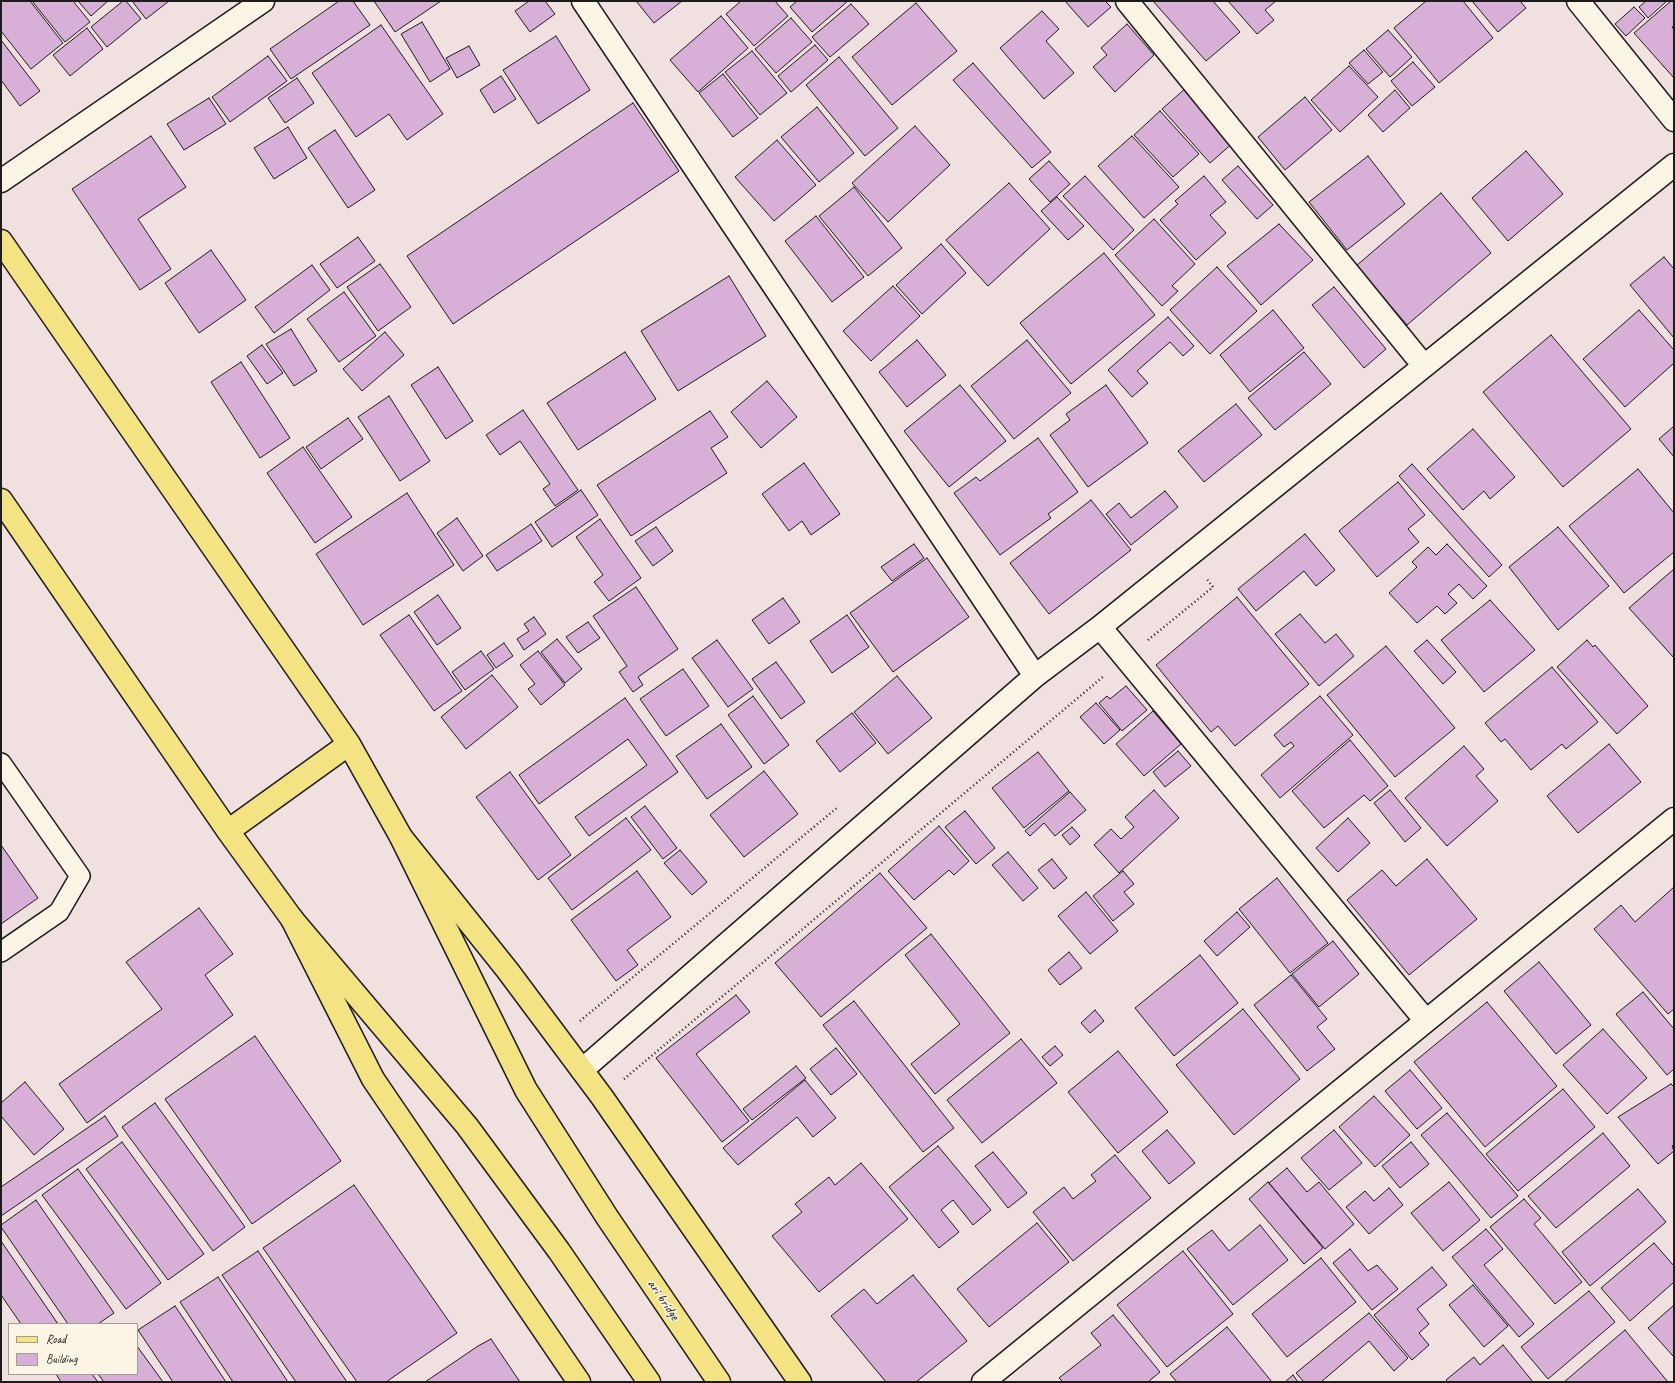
<!DOCTYPE html>
<style>
body{margin:0}
#map{position:relative;width:1675px;height:1383px;overflow:hidden;background:#f1e0e0;font-family:Caveat,sans-serif}
canvas{display:block}
.frame{position:absolute;inset:0;border:2px solid #1c1c1c;pointer-events:none}
.legend{position:absolute;left:8px;top:1323px;width:130px;height:52px;box-sizing:border-box;background:#fcf5e5;border:1px solid #a29e95;margin:0;padding:5px 7px;list-style:none;font-size:12px;color:#1c1c1c}
.legend li{display:flex;align-items:center;gap:8px;height:20px}
.legend b{width:20px;border:1px solid #a29e95}
</style>
<div id="map">
<canvas width="1675" height="1383"></canvas>
<div class="frame"></div>
<ul class="legend">
<li><b style="height:5px;background:#f4e382"></b>Road</li>
<li><b style="height:11px;background:#d8afd6"></b>Building</li>
</ul>
</div>
<script>
const g = document.querySelector('canvas').getContext('2d');
g.lineJoin = 'round';
function fill(path, color) { g.fillStyle = color; g.fill(path, 'evenodd'); }
const toPath = rows => new Path2D(rows.map(r => 'M' + r).join(''));
function trace(path, color, width, dash) { g.strokeStyle = color; g.lineWidth = width; g.lineCap = dash ? 'butt' : 'round'; g.setLineDash(dash || []); g.stroke(path); }
function drawText(font, color, halo, rows, align = 'center') {
  g.font = font + ' Caveat,sans-serif'; g.lineWidth = 3; g.setLineDash([]); g.textBaseline = 'middle'; g.strokeStyle = halo; g.fillStyle = color; for (const [text, x, y, turn = 0] of rows) {
    g.save(); g.translate(x, y); g.rotate((+turn || 0) * Math.PI / 180); g.textAlign = isNaN(turn) ? turn : align; if (halo) g.strokeText(text, 0, 0); g.fillText(text, 0, 0); g.restore();
  }
}
const building = toPath([
 [1,1,30,1,63,43,31,69,1,31,1,1],
 [32,1,73,1,90,22,65,42,32,1],
 [78,1,108,1,91,16,78,1],
 [123,1,126,1,141,19,107,47,91,27,123,1],
 [132,1,169,1,146,19,132,1],
 [339,1,353,1,370,25,291,79,270,49,339,1],
 [374,1,441,1,395,32,374,1],
 [529,1,545,1,555,14,530,32,515,11,529,1],
 [636,1,682,1,654,23,636,1],
 [741,1,775,1,788,16,754,46,726,14,741,1],
 [797,1,848,1,812,32,790,7,797,1],
 [1065,1,1105,1,1111,7,1088,27,1065,1],
 [1153,1,1213,1,1240,32,1206,61,1153,1],
 [1228,1,1276,1,1265,10,1274,20,1257,34,1228,1],
 [1426,1,1463,1,1493,38,1439,83,1394,28,1426,1],
 [1472,1,1520,1,1526,8,1498,32,1472,1],
 [1646,1,1667,1,1648,18,1639,7,1646,1],
 [1671,1,1674,1,1674,26,1672,27,1674,30,1674,78,1634,33,1671,1],
 [916,3,957,51,892,105,852,57,916,3],
 [851,4,869,24,830,57,812,37,851,4],
 [1634,7,1645,18,1626,36,1615,24,1634,7],
 [1042,11,1059,29,1046,41,1074,73,1044,99,1000,48,1042,11],
 [721,16,748,48,698,92,670,60,721,16],
 [791,18,812,42,776,73,755,49,791,18],
 [422,22,450,69,430,82,401,34,422,22],
 [1127,24,1154,55,1115,92,1093,67,1107,55,1101,48,1127,24],
 [381,25,443,114,407,140,389,114,356,137,312,73,381,25],
 [87,28,103,49,70,76,53,55,87,28],
 [1388,30,1412,57,1390,77,1366,49,1388,30],
 [556,36,590,90,538,124,503,70,556,36],
 [1,40,40,91,20,106,1,80,1,40],
 [815,45,828,60,791,92,778,76,815,45],
 [469,46,480,65,457,78,446,58,469,46],
 [1364,50,1383,72,1368,84,1349,63,1364,50],
 [752,51,787,93,760,115,725,72,752,51],
 [268,56,287,81,230,122,212,97,268,56],
 [839,57,898,128,865,156,806,85,839,57],
 [1413,62,1435,87,1412,106,1391,81,1413,62],
 [973,63,1051,152,1032,168,953,80,973,63],
 [1349,66,1378,97,1340,132,1311,100,1349,66],
 [723,74,758,118,733,137,699,93,723,74],
 [501,76,516,99,494,113,480,90,501,76],
 [297,78,314,103,285,123,268,98,297,78],
 [1186,88,1234,142,1210,163,1162,109,1186,88],
 [1395,90,1410,108,1383,132,1368,115,1395,90],
 [1305,97,1332,130,1285,170,1258,137,1305,97],
 [209,98,226,124,184,150,167,124,209,98],
 [633,103,679,171,453,324,407,256,633,103],
 [817,107,854,153,819,182,781,137,817,107],
 [1160,111,1199,154,1173,177,1134,135,1160,111],
 [915,126,950,165,888,222,852,183,915,126],
 [288,127,307,158,274,179,254,148,288,127],
 [335,130,375,190,348,208,308,148,335,130],
 [151,136,186,187,138,219,171,269,140,290,72,189,151,136],
 [1132,136,1179,187,1144,218,1098,166,1132,136],
 [777,140,816,185,774,221,735,177,777,140],
 [1526,151,1563,194,1508,241,1472,198,1526,151],
 [1368,156,1405,204,1347,250,1309,202,1368,156],
 [1049,161,1070,184,1050,202,1029,179,1049,161],
 [1238,166,1273,205,1257,219,1222,180,1238,166],
 [1085,176,1134,230,1113,250,1063,196,1085,176],
 [1204,176,1226,202,1210,215,1226,233,1196,260,1160,220,1178,204,1175,201,1204,176],
 [1009,183,1050,229,988,286,946,240,1009,183],
 [854,187,902,248,868,276,819,216,854,187],
 [1441,193,1491,253,1407,325,1356,266,1441,193],
 [1057,197,1084,226,1068,240,1041,211,1057,197],
 [816,216,864,277,832,302,785,241,816,216],
 [1154,219,1195,264,1172,286,1178,291,1162,306,1115,255,1154,219],
 [1279,224,1313,260,1261,305,1227,266,1279,224],
 [358,237,375,261,337,288,320,264,358,237],
 [941,244,966,273,922,314,896,285,941,244],
 [211,250,246,300,199,333,165,283,211,250],
 [1104,253,1155,315,1071,384,1020,323,1104,253],
 [1664,257,1674,269,1674,338,1630,285,1664,257],
 [380,264,411,307,378,331,347,287,380,264],
 [312,265,330,290,274,333,255,307,312,265],
 [1217,267,1257,311,1210,354,1170,310,1217,267],
 [729,276,766,336,678,391,641,331,729,276],
 [893,286,920,316,871,361,843,331,893,286],
 [1334,287,1386,349,1364,368,1312,305,1334,287],
 [344,292,376,336,339,362,307,319,344,292],
 [1273,310,1304,348,1250,392,1220,355,1273,310],
 [1639,310,1674,350,1674,363,1625,407,1583,359,1639,310],
 [1168,317,1194,346,1183,356,1170,342,1137,371,1148,383,1132,397,1108,370,1168,317],
 [291,329,317,371,294,386,266,344,291,329],
 [385,332,404,355,362,391,343,369,385,332],
 [1551,335,1631,429,1563,487,1483,392,1551,335],
 [917,340,946,375,907,407,879,372,917,340],
 [1027,340,1071,393,1014,439,971,386,1027,340],
 [262,345,283,373,267,384,247,356,262,345],
 [625,352,656,399,578,450,547,403,625,352],
 [1304,352,1331,384,1275,430,1248,398,1304,352],
 [241,362,290,438,260,458,211,382,241,362],
 [438,367,473,421,446,439,411,385,438,367],
 [767,381,797,417,761,448,731,412,767,381],
 [960,385,1006,441,949,487,904,431,960,385],
 [1106,385,1148,443,1088,487,1050,435,1070,420,1066,414,1106,385],
 [389,396,430,461,400,481,358,417,389,396],
 [1236,404,1262,435,1204,482,1178,451,1236,404],
 [523,410,578,490,555,506,543,489,550,484,520,441,500,455,486,435,523,410],
 [710,411,728,437,711,448,727,473,631,536,597,485,710,411],
 [348,418,363,439,321,469,306,447,348,418],
 [1674,426,1674,457,1659,439,1674,426],
 [1473,429,1515,477,1490,499,1484,491,1463,510,1427,469,1473,429],
 [1038,438,1078,492,1048,514,1051,518,1000,555,954,493,976,477,980,481,1038,438],
 [303,447,352,517,315,543,267,473,303,447],
 [804,463,840,514,811,535,802,521,789,531,762,494,804,463],
 [1412,464,1502,565,1489,577,1399,476,1412,464],
 [1638,469,1674,513,1674,552,1624,593,1569,526,1638,469],
 [1398,482,1425,515,1408,529,1419,542,1377,577,1339,531,1398,482],
 [581,490,598,515,552,547,535,522,581,490],
 [1165,491,1178,507,1131,545,1106,514,1119,503,1131,518,1165,491],
 [407,493,454,565,363,625,316,554,407,493],
 [1091,500,1131,550,1049,614,1010,563,1091,500],
 [457,518,483,556,463,571,437,533,457,518],
 [600,519,641,578,609,601,594,582,603,575,576,537,600,519],
 [531,524,542,541,497,571,486,555,531,524],
 [656,527,673,551,653,566,635,541,656,527],
 [1558,527,1609,586,1558,630,1509,567,1558,527],
 [1305,534,1335,570,1316,586,1304,571,1256,611,1238,589,1305,534],
 [914,544,924,558,892,581,881,567,914,544],
 [1447,544,1487,586,1473,599,1459,584,1448,594,1457,603,1445,614,1437,606,1417,623,1389,593,1417,567,1412,562,1428,547,1436,555,1447,544],
 [927,558,969,617,893,672,850,613,927,558],
 [1674,569,1674,658,1629,608,1674,569],
 [636,587,678,649,638,677,643,685,633,692,619,672,627,666,593,616,636,587],
 [438,595,461,628,437,645,414,612,438,595],
 [1237,597,1309,684,1235,746,1218,726,1211,732,1156,665,1237,597],
 [783,598,800,622,769,644,752,620,783,598],
 [1490,600,1535,650,1484,692,1441,640,1490,600],
 [1300,614,1325,643,1336,634,1354,656,1319,686,1275,634,1300,614],
 [409,615,462,691,434,711,380,635,409,615],
 [847,615,869,647,832,673,810,641,847,615],
 [534,617,546,634,524,650,517,639,529,631,524,624,534,617],
 [588,622,600,638,578,653,566,637,588,622],
 [557,639,582,669,565,683,541,652,557,639],
 [717,640,753,689,728,707,692,658,717,640],
 [1427,640,1456,672,1443,684,1414,651,1427,640],
 [1587,640,1593,647,1595,645,1648,706,1617,734,1557,667,1587,640],
 [504,643,513,656,496,668,487,655,504,643],
 [1386,646,1455,728,1395,777,1327,695,1386,646],
 [481,651,494,669,465,690,452,672,481,651],
 [538,651,565,685,541,705,528,689,535,684,520,665,538,651],
 [776,662,805,702,781,719,752,679,776,662],
 [1552,667,1598,722,1566,749,1562,744,1531,770,1505,739,1501,742,1485,723,1552,667],
 [683,669,709,706,666,736,640,699,683,669],
 [492,675,518,707,466,749,441,717,492,675],
 [897,676,932,718,888,754,854,712,897,676],
 [1126,686,1147,710,1122,731,1099,703,1107,696,1110,699,1126,686],
 [753,696,789,745,764,764,728,715,753,696],
 [1320,696,1353,735,1280,798,1261,775,1294,746,1291,742,1284,747,1274,735,1320,696],
 [625,698,678,772,589,836,575,817,647,765,628,739,539,804,519,775,625,698],
 [1096,703,1120,730,1104,744,1080,717,1096,703],
 [1153,711,1181,744,1144,776,1116,744,1153,711],
 [852,713,876,743,840,772,816,741,852,713],
 [721,724,752,767,707,799,676,756,721,724],
 [1350,740,1388,786,1370,801,1364,795,1324,828,1292,791,1350,740],
 [1609,744,1641,782,1578,833,1547,796,1609,744],
 [1464,746,1484,769,1476,776,1498,801,1447,846,1405,798,1464,746],
 [1178,751,1191,766,1165,787,1153,772,1178,751],
 [1038,752,1069,791,1024,828,992,788,1038,752],
 [764,771,798,814,744,857,710,815,764,771],
 [510,772,571,855,538,880,476,797,510,772],
 [1154,790,1179,818,1119,873,1094,845,1111,829,1121,839,1134,827,1125,817,1154,790],
 [1390,790,1421,828,1405,842,1374,803,1390,790],
 [1070,792,1086,810,1055,836,1044,823,1030,836,1025,831,1070,792],
 [645,806,677,848,663,859,631,817,645,806],
 [965,811,995,848,976,864,945,827,965,811],
 [626,818,651,850,572,910,548,878,626,818],
 [1348,818,1370,843,1338,872,1316,848,1348,818],
 [939,826,969,861,954,875,949,870,914,900,888,871,939,826],
 [1072,827,1080,836,1070,845,1062,835,1072,827],
 [1,845,38,898,1,924,1,845],
 [680,850,707,882,692,895,664,863,680,850],
 [1008,852,1038,888,1023,901,992,865,1008,852],
 [1052,859,1067,878,1054,889,1038,870,1052,859],
 [1427,859,1477,919,1409,975,1347,900,1382,870,1396,886,1427,859],
 [637,871,671,917,627,950,638,965,616,981,571,920,637,871],
 [1123,871,1134,884,1124,892,1134,904,1113,921,1093,896,1123,871],
 [880,873,927,928,821,1017,775,963,880,873],
 [1277,878,1328,943,1290,973,1239,909,1277,878],
 [1674,887,1674,1009,1668,1014,1594,929,1621,905,1635,922,1674,887],
 [1086,892,1118,931,1090,954,1058,916,1086,892],
 [199,908,233,954,205,975,233,1015,87,1123,59,1084,162,1009,126,962,199,908],
 [1237,912,1250,927,1217,956,1204,941,1237,912],
 [931,934,1010,1033,935,1094,911,1064,960,1024,905,955,931,934],
 [1333,941,1359,974,1319,1007,1292,974,1333,941],
 [1069,952,1082,968,1060,985,1048,970,1069,952],
 [1200,955,1238,1003,1174,1056,1135,1008,1200,955],
 [1539,962,1591,1025,1556,1054,1504,991,1539,962],
 [1291,975,1327,1019,1317,1027,1335,1049,1307,1071,1254,1005,1291,975],
 [1643,992,1674,1029,1674,1069,1667,1075,1616,1014,1643,992],
 [736,995,750,1012,696,1054,749,1121,722,1142,656,1058,736,995],
 [854,1001,954,1128,923,1152,823,1025,854,1001],
 [1487,1002,1557,1086,1485,1147,1414,1062,1487,1002],
 [1243,1009,1300,1079,1234,1135,1176,1065,1243,1009],
 [1095,1010,1104,1021,1090,1033,1081,1023,1095,1010],
 [1603,1029,1647,1078,1607,1114,1563,1065,1603,1029],
 [255,1036,341,1161,252,1224,165,1099,255,1036],
 [1021,1039,1057,1083,982,1143,947,1100,1021,1039],
 [1055,1046,1063,1055,1050,1066,1042,1057,1055,1046],
 [836,1048,857,1074,831,1095,810,1069,836,1048],
 [1118,1051,1168,1112,1118,1153,1068,1092,1118,1051],
 [796,1066,806,1078,752,1120,743,1109,796,1066],
 [1410,1070,1442,1108,1417,1129,1385,1091,1410,1070],
 [805,1080,836,1118,813,1137,797,1117,738,1165,723,1148,805,1080],
 [25,1082,64,1129,34,1155,1,1116,1,1103,25,1082],
 [1671,1084,1674,1087,1674,1144,1672,1146,1674,1151,1658,1164,1618,1117,1671,1084],
 [1563,1089,1595,1127,1518,1191,1486,1154,1563,1089],
 [1374,1096,1410,1135,1375,1167,1339,1127,1374,1096],
 [155,1103,245,1227,213,1251,122,1127,155,1103],
 [1447,1113,1518,1196,1491,1218,1421,1135,1447,1113],
 [105,1116,118,1136,1,1216,1,1187,105,1116],
 [1167,1130,1195,1163,1169,1184,1142,1151,1167,1130],
 [1334,1130,1362,1163,1329,1190,1301,1158,1334,1130],
 [1603,1133,1630,1166,1556,1228,1528,1196,1603,1133],
 [122,1142,204,1254,168,1280,86,1169,122,1142],
 [1411,1142,1429,1164,1400,1188,1382,1166,1411,1142],
 [938,1146,991,1210,973,1225,953,1200,941,1210,959,1232,939,1248,889,1187,938,1146],
 [993,1152,1027,1193,1008,1208,975,1166,993,1152],
 [1115,1155,1151,1198,1073,1261,1033,1212,1064,1187,1073,1199,1096,1181,1091,1175,1115,1155],
 [861,1163,908,1219,819,1292,772,1236,802,1212,795,1204,829,1177,835,1185,861,1163],
 [1287,1168,1307,1192,1319,1182,1354,1224,1325,1249,1269,1183,1287,1168],
 [78,1169,161,1283,126,1309,42,1195,78,1169],
 [1268,1182,1323,1248,1304,1264,1249,1199,1268,1182],
 [1449,1182,1480,1220,1443,1251,1411,1213,1449,1182],
 [354,1185,457,1333,386,1382,357,1382,263,1248,354,1185],
 [1389,1188,1403,1205,1369,1234,1346,1207,1365,1191,1374,1201,1389,1188],
 [1638,1189,1666,1222,1590,1286,1562,1252,1638,1189],
 [1524,1199,1541,1218,1534,1224,1582,1282,1555,1304,1490,1227,1524,1199],
 [36,1200,114,1313,98,1324,68,1324,1,1227,1,1225,36,1200],
 [1037,1223,1069,1262,989,1327,957,1289,1037,1223],
 [1260,1225,1288,1260,1233,1305,1187,1249,1212,1230,1229,1251,1260,1225],
 [1486,1229,1503,1249,1484,1265,1534,1324,1519,1337,1452,1257,1486,1229],
 [1,1241,58,1324,21,1324,1,1295,1,1241],
 [1654,1243,1674,1266,1674,1282,1630,1321,1601,1288,1654,1243],
 [1350,1249,1368,1271,1377,1265,1398,1289,1372,1310,1333,1263,1350,1249],
 [258,1251,347,1382,296,1382,222,1275,258,1251],
 [1183,1251,1233,1314,1167,1367,1117,1305,1183,1251],
 [1321,1258,1356,1302,1287,1357,1252,1314,1321,1258],
 [1432,1267,1447,1285,1417,1309,1429,1324,1419,1333,1429,1345,1412,1360,1374,1315,1432,1267],
 [913,1275,967,1341,916,1382,886,1382,831,1316,864,1289,877,1304,913,1275],
 [218,1277,288,1382,233,1382,180,1302,218,1277],
 [1473,1285,1508,1326,1484,1347,1449,1305,1473,1285],
 [1589,1291,1615,1322,1548,1379,1521,1347,1589,1291],
 [1674,1305,1674,1357,1648,1328,1674,1305],
 [175,1306,226,1382,173,1382,138,1330,175,1306],
 [1369,1313,1408,1358,1394,1371,1369,1341,1321,1382,1304,1382,1296,1373,1369,1313],
 [1113,1315,1160,1372,1148,1382,1063,1382,1059,1378,1101,1345,1091,1333,1113,1315],
 [1227,1327,1272,1382,1177,1382,1170,1374,1227,1327],
 [1625,1330,1668,1382,1564,1382,1625,1330],
 [491,1339,520,1382,425,1382,478,1346,491,1339],
 [1503,1345,1533,1382,1448,1382,1446,1380,1474,1357,1480,1365,1503,1345],
 [137,1346,163,1382,104,1382,98,1374,137,1374,137,1346],
 [56,1374,92,1374,98,1382,61,1382,56,1374],
 [1293,1375,1298,1382,1285,1382,1293,1375]
]);
fill(building, '#d8afd6');
trace(building, '#1c1c1c', 1);
const lane = toPath([
 [1,763,80,876,59,912,1,952]
]);
const street = toPath([
 [583,1,1035,676],
 [1127,1,1424,366],
 [1578,1,1674,120],
 [1,181,263,1],
 [1100,627,1426,1021],
 [582,1070,1035,676,1100,627,1674,165],
 [983,1382,1674,819]
]);
const primary = toPath([
 [1,241,349,744,401,837,526,1090,607,1217,719,1382],
 [1,500,228,831,292,919,467,1126,559,1251,649,1382],
 [228,831,349,744]
]);
const highway = toPath([
 [401,837,508,971,602,1097,800,1382],
 [292,919,373,1079,579,1382]
]);
trace(lane, '#1c1c1c', 22);
trace(street, '#1c1c1c', 25);
trace(primary, '#1c1c1c', 25);
trace(highway, '#1c1c1c', 25);
trace(toPath([
 [1148,640,1213,587,1206,578],
 [580,1021,838,807],
 [624,1079,1104,676]
]), '#1c1c1c', 2.5, [1, 3]);
trace(lane, '#fcf5e5', 19);
trace(street, '#fcf5e5', 22);
trace(primary, '#f4e382', 22);
trace(highway, '#f4e382', 22);
drawText('14px', '#1c1c1c', '#fcf5e5', [
 ["ari bridge",663,1300,56]
]);
</script>
